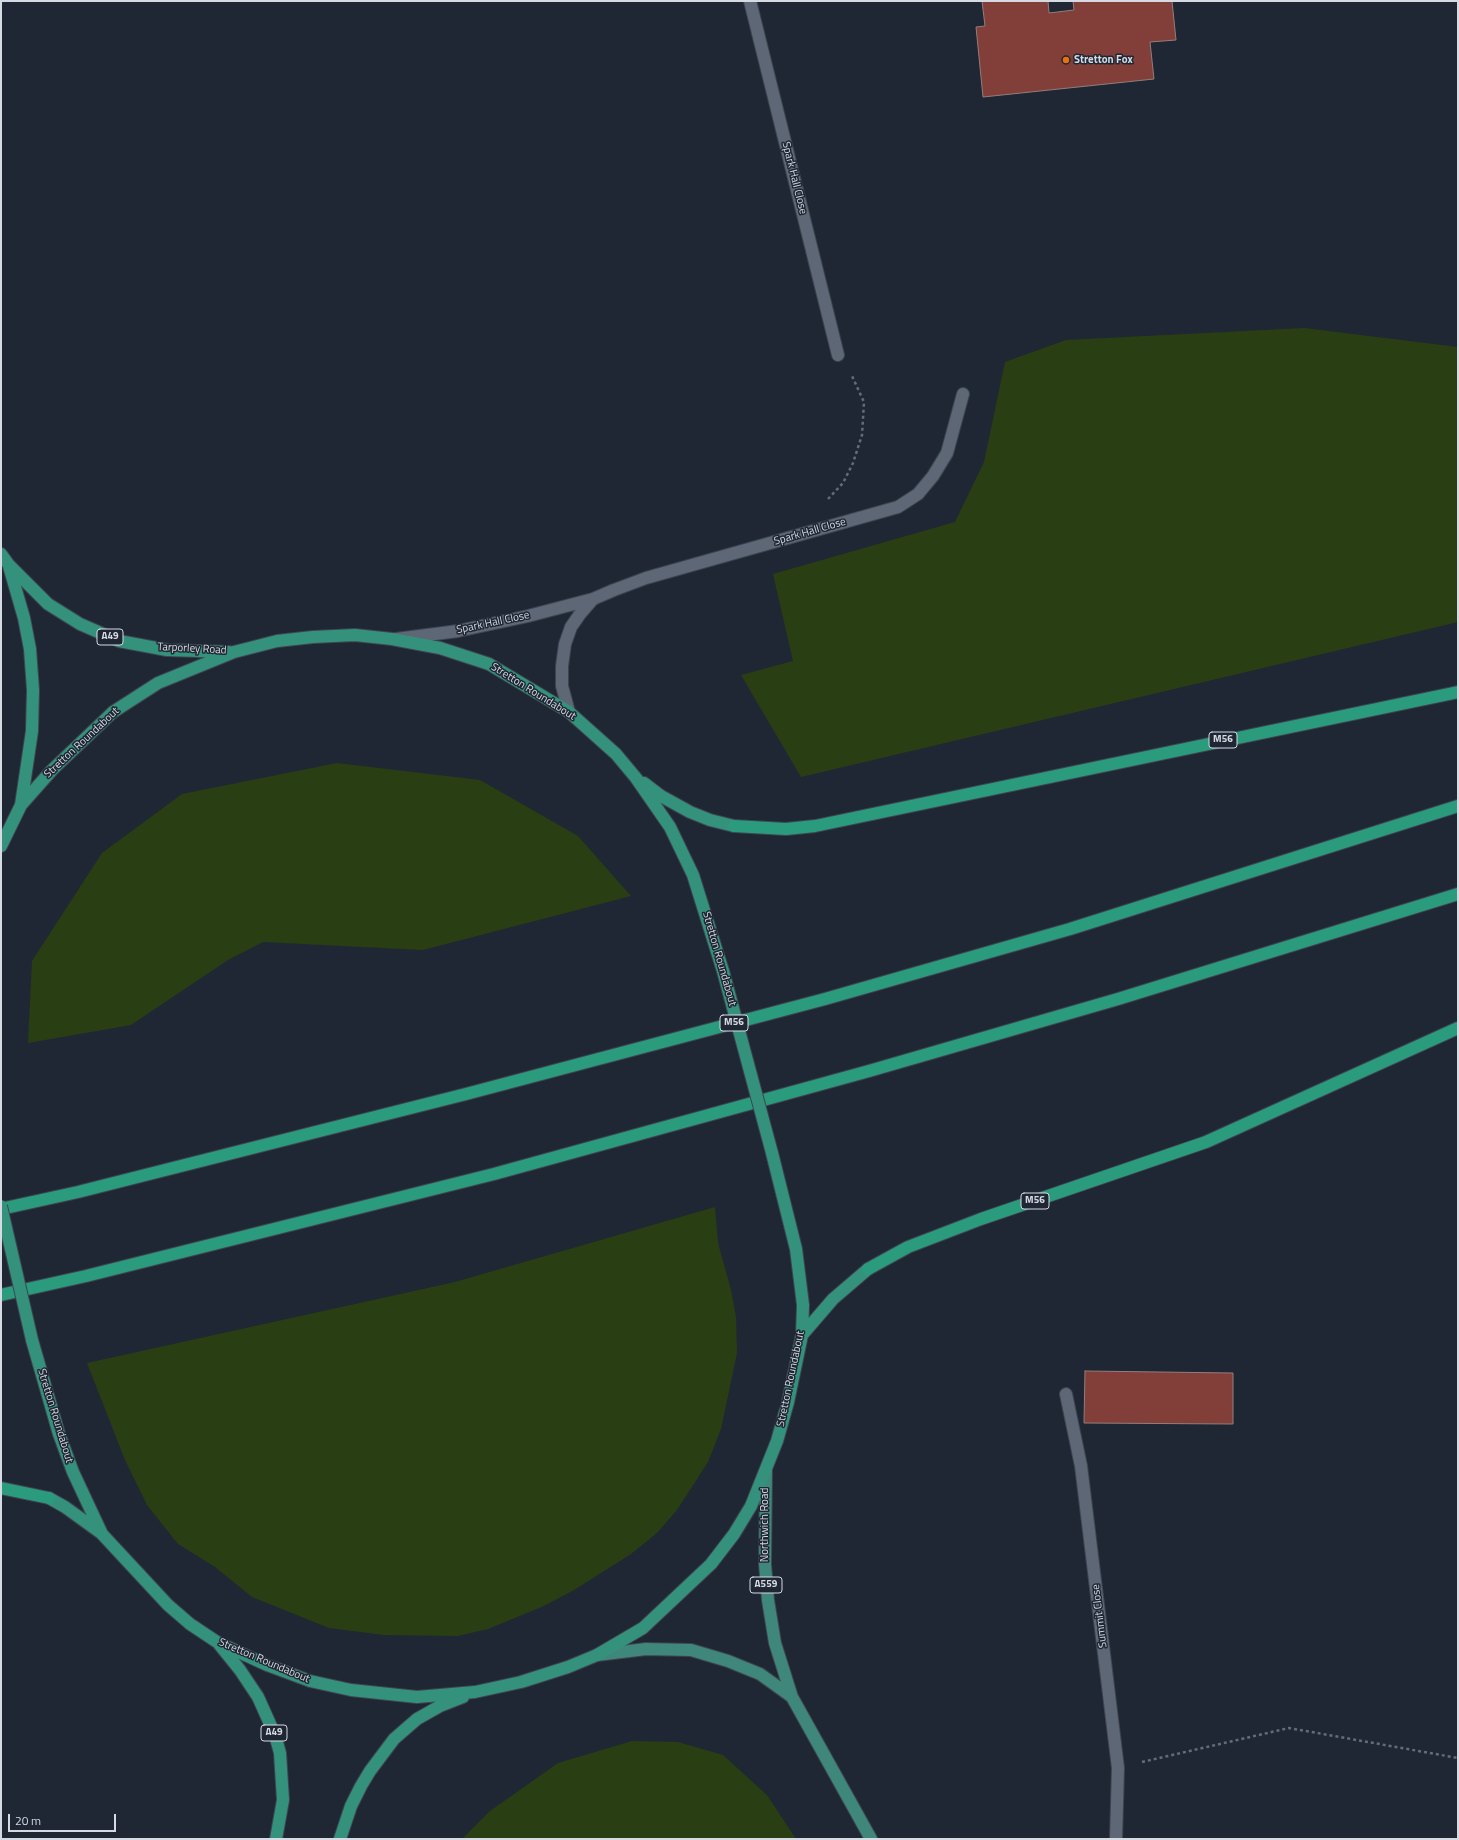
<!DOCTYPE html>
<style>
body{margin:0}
#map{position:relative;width:1459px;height:1840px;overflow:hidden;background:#1f2734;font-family:"Titillium Web",sans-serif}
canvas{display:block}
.frame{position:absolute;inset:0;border:2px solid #d5dae3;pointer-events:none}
.scale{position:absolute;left:8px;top:1814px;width:108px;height:18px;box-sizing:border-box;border:2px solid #d5dae3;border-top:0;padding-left:5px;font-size:12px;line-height:14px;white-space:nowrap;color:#d5dae3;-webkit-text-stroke:3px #1f2734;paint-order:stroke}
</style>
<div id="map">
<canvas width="1459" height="1840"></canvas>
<div class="frame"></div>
<div class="scale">20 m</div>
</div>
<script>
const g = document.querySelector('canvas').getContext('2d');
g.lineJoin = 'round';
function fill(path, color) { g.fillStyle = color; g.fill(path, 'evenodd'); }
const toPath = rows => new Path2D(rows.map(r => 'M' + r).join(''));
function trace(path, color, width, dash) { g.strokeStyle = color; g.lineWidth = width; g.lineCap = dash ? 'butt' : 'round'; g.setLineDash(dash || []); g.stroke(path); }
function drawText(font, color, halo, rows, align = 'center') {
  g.font = font + ' "Titillium Web",sans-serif'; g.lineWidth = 3; g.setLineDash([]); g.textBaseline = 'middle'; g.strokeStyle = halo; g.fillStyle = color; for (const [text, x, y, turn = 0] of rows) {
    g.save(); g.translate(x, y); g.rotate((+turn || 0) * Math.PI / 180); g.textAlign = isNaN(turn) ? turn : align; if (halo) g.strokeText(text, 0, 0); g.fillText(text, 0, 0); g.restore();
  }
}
fill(toPath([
 [1304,328,1458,347,1458,622,801,777,741,675,793,661,773,574,955,522,984,462,1005,362,1066,340],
 [337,763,480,780,578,836,631,896,423,950,263,942,228,960,131,1025,28,1043,32,961,102,853,182,794],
 [715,1207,718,1243,731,1290,736,1317,737,1353,721,1429,708,1462,677,1510,657,1533,631,1554,574,1590,544,1606,488,1629,458,1636,384,1635,329,1628,252,1597,215,1567,178,1544,147,1505,125,1460,87,1363,455,1282],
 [632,1741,678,1742,723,1755,767,1795,796,1839,462,1839,490,1811,558,1763]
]), '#2a3e13');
const building = toPath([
 [982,1,1048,1,1049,13,1074,10,1073,1,1172,1,1176,40,1150,42,1154,79,983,97,976,27,985,26,982,1],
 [1085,1371,1233,1373,1233,1424,1084,1423,1085,1371]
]);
fill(building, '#823f39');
trace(building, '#937e7b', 1);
const minor = toPath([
 [750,1,838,355],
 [396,639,458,631,528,616,593,599,614,590,646,578,898,507,918,494,933,476,947,453,963,394],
 [569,712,562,686,562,666,565,644,571,627,580,614,593,599],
 [1066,1394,1081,1466,1118,1768,1116,1839]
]);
const primary = toPath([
 [766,1471,765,1564,768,1600,775,1643,792,1697,871,1839],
 [597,1655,646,1649,691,1650,728,1661,760,1674,792,1697]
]);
const trunk = toPath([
 [1,554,9,565,48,604,80,624,119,641,167,650,229,652],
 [9,566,24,618,30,649,33,690,32,731,21,805],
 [644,783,661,796,690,812,710,820,734,826],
 [1,846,21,805,52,770,113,712,158,683,234,652,277,641,313,637,355,635,392,639,440,648,489,664,569,712,616,754,636,778,670,827,693,875,723,971],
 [802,1335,833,1299,868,1269],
 [32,1340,59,1434,73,1472,102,1534,168,1605,190,1624,217,1642,267,1665,310,1681,351,1690,417,1697,475,1692,521,1682,568,1667,597,1655,643,1628,711,1564,734,1534,751,1506,777,1441,788,1402,802,1335,803,1305,796,1249,772,1153],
 [49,1498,65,1507,101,1533],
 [219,1644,240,1670,258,1697,275,1735,280,1753,283,1800,276,1839],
 [340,1839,351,1806,361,1786,370,1771,394,1739,417,1719,440,1706,463,1697]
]);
const motorway = toPath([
 [734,826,786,829,815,826,1458,692],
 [1,1209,78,1192,466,1094,825,999,1070,929,1458,806],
 [868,1269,908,1247,981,1219,1206,1142,1458,1028],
 [1,1295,86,1276,494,1174,869,1071,1118,999,1458,894],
 [1,1488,49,1498]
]);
trace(minor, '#3e454f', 14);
trace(primary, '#3e454f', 14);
trace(trunk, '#3e454f', 14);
trace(motorway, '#3e454f', 14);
trace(toPath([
 [828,499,843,483,853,463,862,435,864,402,852,376],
 [1142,1762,1289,1728,1458,1758]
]), '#656c78', 2.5, [3, 3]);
trace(minor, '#5d6775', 12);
trace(primary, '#3e877a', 12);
trace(trunk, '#34927c', 12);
trace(motorway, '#2a9c7d', 12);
const trunkBridge = toPath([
 [723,971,772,1153],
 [1,1206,32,1340]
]);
trace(trunkBridge, '#3e454f', 14, []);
trace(trunkBridge, '#34927c', 12);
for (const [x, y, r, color] of [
 [1066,60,4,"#e8710a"]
]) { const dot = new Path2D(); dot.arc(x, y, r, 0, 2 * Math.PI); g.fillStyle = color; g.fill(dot); trace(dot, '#1f2734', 1.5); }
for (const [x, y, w] of [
 [110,637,26],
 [1223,740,28],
 [734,1023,28],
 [1035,1201,28],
 [766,1585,32],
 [274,1733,26]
]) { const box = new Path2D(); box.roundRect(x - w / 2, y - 8, w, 16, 3); g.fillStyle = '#1f2734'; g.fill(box); trace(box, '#d5dae3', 1); }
drawText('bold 10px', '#d5dae3', null, [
 ["A49",110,637],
 ["M56",1223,740],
 ["M56",734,1023],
 ["M56",1035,1201],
 ["A559",766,1585],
 ["A49",274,1733]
]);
drawText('bold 11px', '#d5dae3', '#1f2734', [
 ["Stretton Fox",1074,60]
], 'left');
drawText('11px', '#d5dae3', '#1f2734', [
 ["Spark Hall Close",794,178,76],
 ["Spark Hall Close",810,532,-16],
 ["Spark Hall Close",493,623,-12],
 ["Tarporley Road",192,649,3],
 ["Stretton Roundabout",533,692,32],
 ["Stretton Roundabout",82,743,-43],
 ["Stretton Roundabout",719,959,74],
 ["Stretton Roundabout",791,1379,-78],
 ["Stretton Roundabout",55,1416,73],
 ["Northwich Road",765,1525,-90],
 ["Summit Close",1100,1616,-97],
 ["Stretton Roundabout",264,1661,23]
]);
</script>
